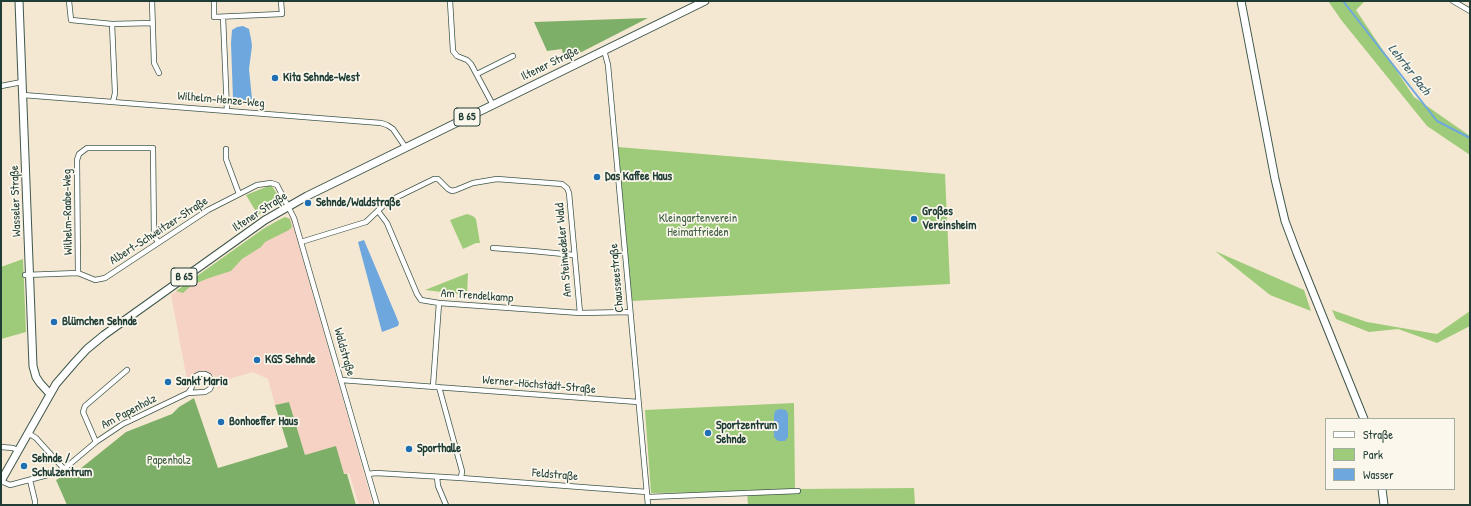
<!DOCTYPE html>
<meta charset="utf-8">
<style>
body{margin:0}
#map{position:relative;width:1471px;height:506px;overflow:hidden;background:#f5e8d2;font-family:"Patrick Hand",sans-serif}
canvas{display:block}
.frame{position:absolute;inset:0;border:2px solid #1f3d34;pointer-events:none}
.legend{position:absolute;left:1325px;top:418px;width:130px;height:72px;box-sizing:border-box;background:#fbf7ec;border:1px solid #a3ada2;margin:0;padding:5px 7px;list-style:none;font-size:12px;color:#1f3d34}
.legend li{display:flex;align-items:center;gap:8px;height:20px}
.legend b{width:20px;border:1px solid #a3ada2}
</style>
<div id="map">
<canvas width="1471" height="506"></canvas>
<div class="frame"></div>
<ul class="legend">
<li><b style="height:5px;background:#fff"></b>Straße</li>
<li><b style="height:11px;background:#9ecb79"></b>Park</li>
<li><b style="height:11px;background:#6da7dd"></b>Wasser</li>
</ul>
</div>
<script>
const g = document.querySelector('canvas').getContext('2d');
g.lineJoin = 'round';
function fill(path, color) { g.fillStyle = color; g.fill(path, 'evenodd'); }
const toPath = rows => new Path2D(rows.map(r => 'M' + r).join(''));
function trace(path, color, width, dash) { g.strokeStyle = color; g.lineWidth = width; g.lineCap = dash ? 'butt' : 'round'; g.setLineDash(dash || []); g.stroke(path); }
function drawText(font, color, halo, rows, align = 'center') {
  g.font = font + ' "Patrick Hand",sans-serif'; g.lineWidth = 3.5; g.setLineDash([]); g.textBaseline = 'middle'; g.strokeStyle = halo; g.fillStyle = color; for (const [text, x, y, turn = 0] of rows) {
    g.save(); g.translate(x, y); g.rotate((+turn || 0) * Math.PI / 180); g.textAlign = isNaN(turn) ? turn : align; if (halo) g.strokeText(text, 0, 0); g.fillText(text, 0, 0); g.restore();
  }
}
fill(toPath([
 [286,217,291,218,373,505,359,505,349,473,344,475,305,455,289,402,275,405,268,379,253,372,232,378,218,389,214,375,189,390,171,295,223,258]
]), '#f6d2c4');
fill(toPath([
 [1328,1,1365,1,1356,10,1414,97,1470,136,1470,155,1427,126,1342,21],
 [618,147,945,174,950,284,632,301],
 [271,185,280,198,278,203,258,215,246,195],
 [467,214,473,216,476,219,480,243,476,243,463,249,450,220],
 [285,217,290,219,292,227,289,230,265,242,261,247,242,259,231,271,209,278,192,285,183,293,176,291,263,229,277,221],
 [1215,251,1304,290,1311,311,1270,295],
 [23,259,26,332,1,339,1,267],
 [468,273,467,295,425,290],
 [1332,310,1367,322,1437,334,1470,311,1470,326,1437,343,1398,329,1369,332,1336,319],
 [794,403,795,489,914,488,915,505,748,505,747,492,651,493,645,410]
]), '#9ecb79');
fill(toPath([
 [648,18,564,61,562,49,547,51,534,22],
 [194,398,218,468,288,447,275,405,289,402,305,455,336,446,344,474,347,474,356,505,67,505,56,480,73,471,75,473,126,432,172,414,179,407]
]), '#7eaf69');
fill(toPath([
 [243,26,249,29,251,39,252,46,249,69,252,99,251,103,244,104,235,103,233,99,231,43,232,30,237,27],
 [364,240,399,323,398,326,382,332,358,242],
 [779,409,786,410,788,414,788,437,785,441,778,441,774,437,774,415,775,411]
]), '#6da7dd');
trace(toPath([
 [1343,1,1437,121,1470,138]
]), '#6da7dd', 2);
const street = toPath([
 [69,1,71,20,112,24,115,93,113,102],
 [152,1,154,63,159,73],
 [214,1,214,17,282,14,281,1],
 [450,1,453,51,457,56,467,60,471,64,493,105],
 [1453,1,1470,11],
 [223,17,227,111],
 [112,24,152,23],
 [604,50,608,65,648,505],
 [477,74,513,56],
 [1,86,22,82],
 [23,95,381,123,387,125,393,129,406,148],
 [226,149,226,159,239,194],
 [378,211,387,223,417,294,421,300,439,303,580,313,630,312],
 [301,242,366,222,387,202,434,179,438,179,448,189,452,191,456,190,473,183,497,179,562,184,567,188,569,193,580,313],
 [493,248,533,251,574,255],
 [78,273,77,160,79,154,87,148,153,148,154,236,158,242],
 [25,275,78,273,95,280,105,278,208,210,257,185,271,183,277,185,294,218,377,505],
 [341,380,638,402],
 [433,386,439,303],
 [439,387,462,471,461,478],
 [28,433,36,438,64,469],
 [96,442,83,412,85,406,127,370],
 [1,447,13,448,19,451],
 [368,474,376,473,461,478,647,492],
 [437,477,438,486,446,505],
 [30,480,35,501,35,505],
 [1,481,10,485,55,473,64,469,96,442,123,424,188,393,205,392,210,389,212,384,209,376,205,374,200,374,196,376,191,389,188,393],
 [648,497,798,491]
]);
const secondary = toPath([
 [19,1,33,366,36,377,40,383,50,394]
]);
const primary = toPath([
 [1241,1,1275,179,1285,221,1297,253,1364,419],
 [1,481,56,384,75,362,87,349,104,335,265,220,307,196,705,1],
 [1382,489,1384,505]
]);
trace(street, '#3f574c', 6);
trace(secondary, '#3f574c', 9);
trace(primary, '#3f574c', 9);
trace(street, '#fff', 4.5);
trace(secondary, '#fff', 7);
trace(primary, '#fff', 7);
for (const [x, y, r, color] of [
 [275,78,4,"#1f6fb2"],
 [597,177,4,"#1f6fb2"],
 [308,203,4,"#1f6fb2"],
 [914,219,4,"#1f6fb2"],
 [54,322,4,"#1f6fb2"],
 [257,360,4,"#1f6fb2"],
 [168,382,4,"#1f6fb2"],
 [221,422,4,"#1f6fb2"],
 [708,433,4,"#1f6fb2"],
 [409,449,4,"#1f6fb2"],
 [24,466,4,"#1f6fb2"]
]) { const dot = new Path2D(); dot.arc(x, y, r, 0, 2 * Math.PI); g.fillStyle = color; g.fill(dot); trace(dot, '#fbf7ec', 1.5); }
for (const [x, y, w] of [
 [467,117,26],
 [184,277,26]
]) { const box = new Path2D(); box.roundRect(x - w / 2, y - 9, w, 18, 3); g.fillStyle = '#fbf7ec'; g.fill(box); trace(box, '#1f3d34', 1); }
drawText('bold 11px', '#1f3d34', null, [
 ["B 65",467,117],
 ["B 65",184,277]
]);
drawText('12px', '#1f3d34', '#fbf7ec', [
 ["Iltener Straße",550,64,-26],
 ["Wilhelm-Henze-Weg",221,100,5],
 ["Wasseler Straße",16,201,-92],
 ["Wilhelm-Raabe-Weg",68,212,-91],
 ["Iltener Straße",260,212,-33],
 ["Albert-Schweitzer-Straße",159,231,-33],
 ["Am Steinwedeler Wald",564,250,-95],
 ["Chausseestraße",617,278,-95],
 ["Am Trendelkamp",477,296,4],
 ["Waldstraße",344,352,74],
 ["Werner-Höchstädt-Straße",539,385,5],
 ["Am Papenholz",129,412,-28],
 ["Feldstraße",555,475,5]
]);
drawText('bold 12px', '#1f3d34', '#fbf7ec', [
 ["Kita Sehnde-West",283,78],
 ["Das Kaffee Haus",605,177],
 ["Sehnde/Waldstraße",316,203],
 ["Großes",922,212],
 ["Vereinsheim",922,226],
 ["Blümchen Sehnde",62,322],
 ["KGS Sehnde",265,360],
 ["Sankt Maria",176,382],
 ["Bonhoeffer Haus",229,422],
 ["Sportzentrum",716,426],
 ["Sehnde",716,440],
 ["Sporthalle",417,449],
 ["Sehnde /",32,459],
 ["Schulzentrum",32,473]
], 'left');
drawText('12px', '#3f6045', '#fbf7ec', [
 ["Kleingartenverein",698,219],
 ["Heimatfrieden",698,233],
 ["Papenholz",169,461]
]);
drawText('italic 13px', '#365d67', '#fbf7ec', [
 ["Lehrter Bach",1409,70,52]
]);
</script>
